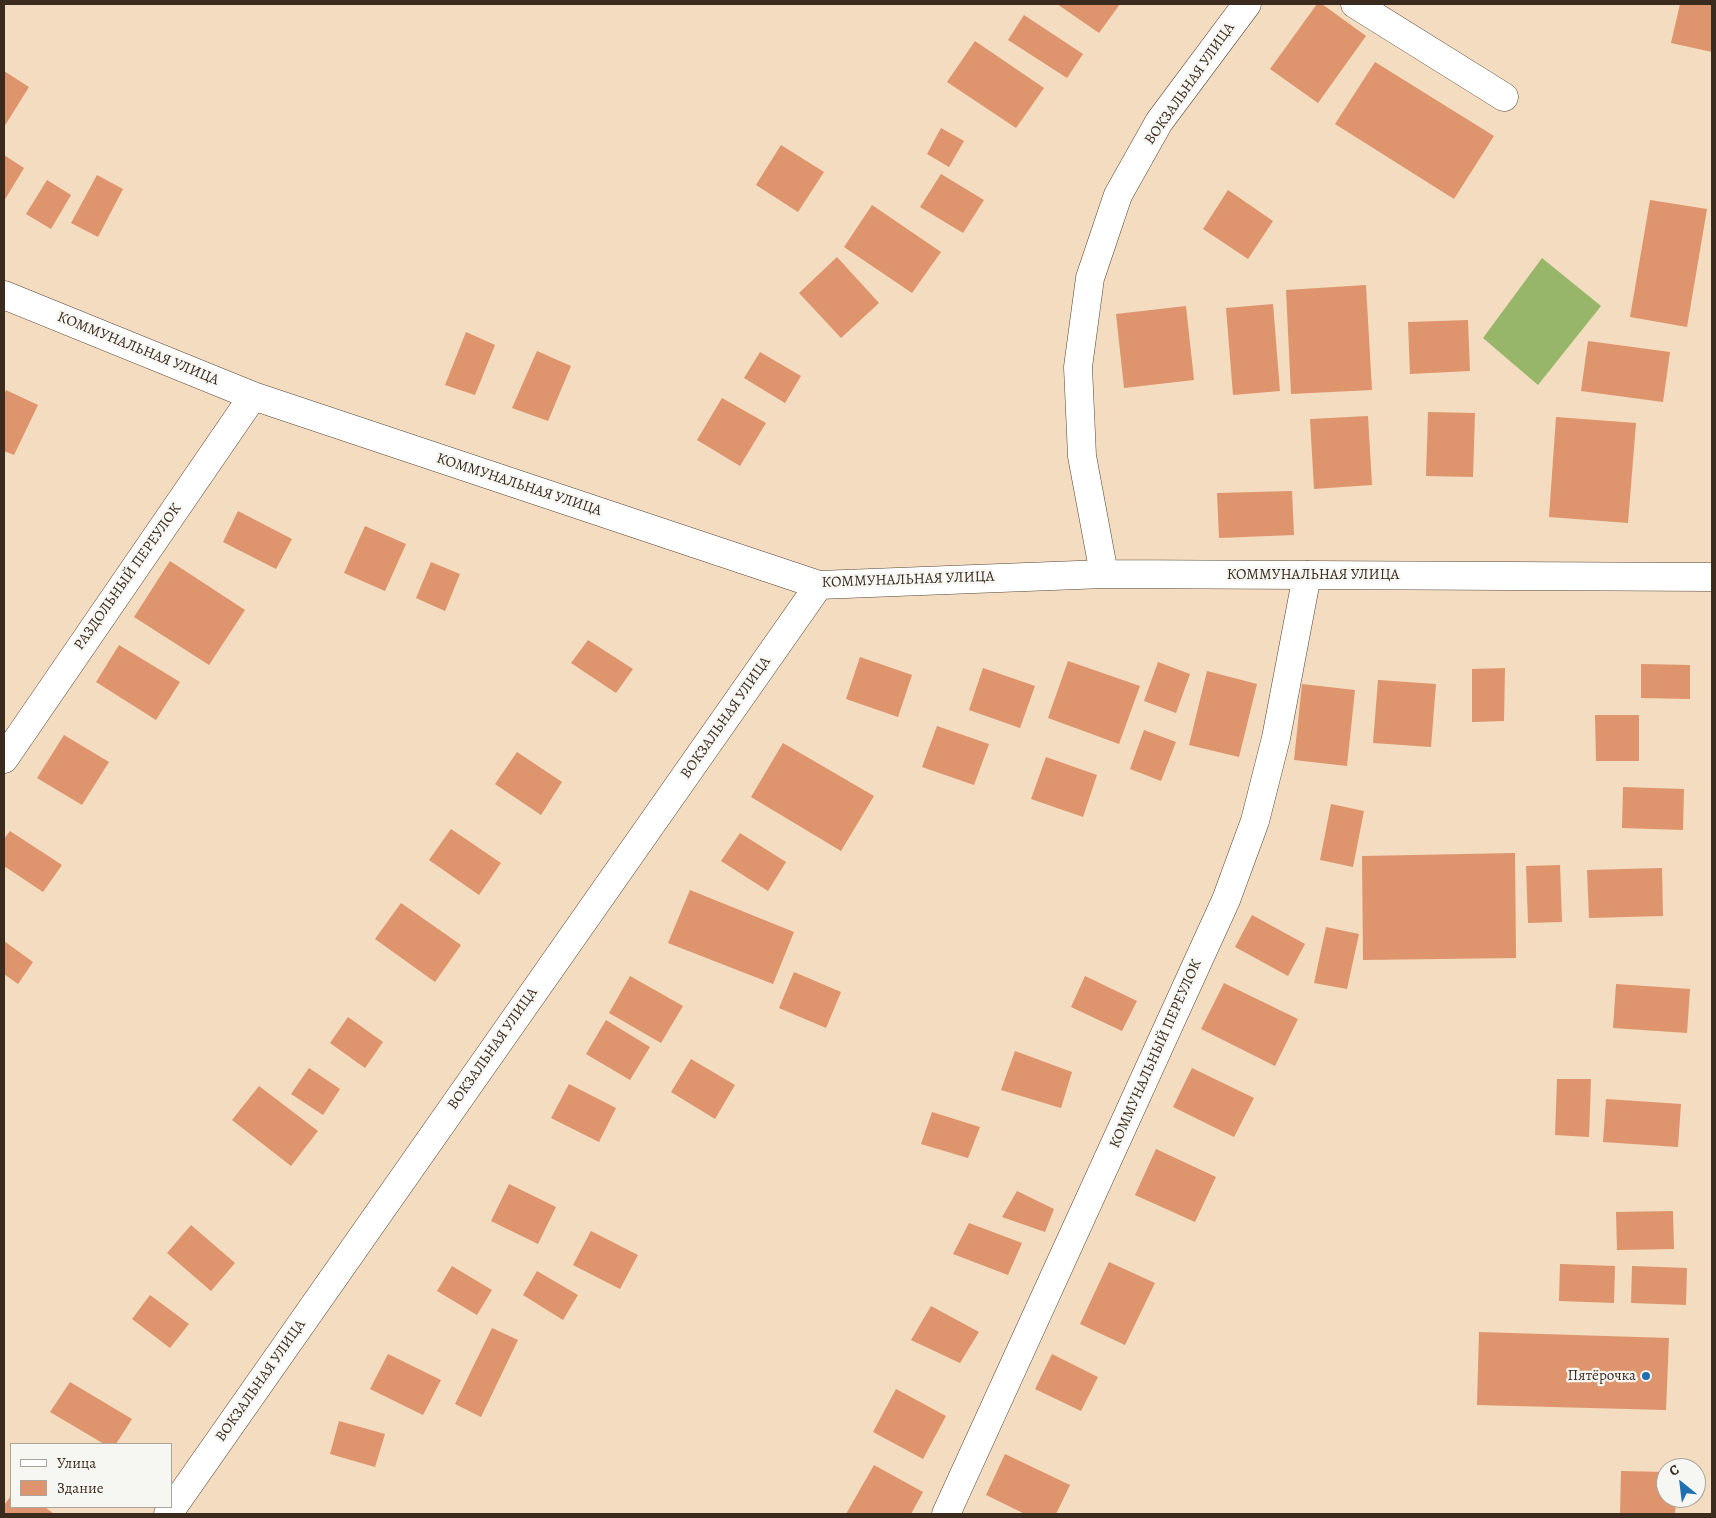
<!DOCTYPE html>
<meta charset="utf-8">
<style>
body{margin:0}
#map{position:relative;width:1716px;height:1518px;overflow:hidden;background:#f3dcbf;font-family:Alegreya,serif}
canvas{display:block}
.frame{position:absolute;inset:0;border:5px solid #3b2a1e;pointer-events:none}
.legend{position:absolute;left:10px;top:1443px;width:162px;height:65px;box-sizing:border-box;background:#f6f6f2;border:1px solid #aba49d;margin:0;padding:6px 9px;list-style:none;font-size:15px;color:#3b2a1e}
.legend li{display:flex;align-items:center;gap:10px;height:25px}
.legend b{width:25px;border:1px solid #aba49d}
.north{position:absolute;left:1656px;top:1458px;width:50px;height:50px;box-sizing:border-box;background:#f6f6f2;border:1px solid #aba49d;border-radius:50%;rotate:331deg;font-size:14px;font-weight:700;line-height:20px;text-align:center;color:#3b2a1e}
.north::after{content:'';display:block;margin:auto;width:18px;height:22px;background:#1f6fb2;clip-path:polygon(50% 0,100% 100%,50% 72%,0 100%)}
</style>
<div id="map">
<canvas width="1716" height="1518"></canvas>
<div class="frame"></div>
<ul class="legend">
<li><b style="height:6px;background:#fff"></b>Улица</li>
<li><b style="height:14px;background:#de946c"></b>Здание</li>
</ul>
<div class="north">С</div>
</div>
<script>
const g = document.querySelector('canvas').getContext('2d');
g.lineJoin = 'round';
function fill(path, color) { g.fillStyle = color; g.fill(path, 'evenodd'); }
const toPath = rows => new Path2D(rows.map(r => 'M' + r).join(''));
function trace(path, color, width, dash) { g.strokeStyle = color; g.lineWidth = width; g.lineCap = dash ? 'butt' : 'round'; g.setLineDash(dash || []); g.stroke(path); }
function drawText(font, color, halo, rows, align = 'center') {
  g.font = font + ' Alegreya,serif'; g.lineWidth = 4.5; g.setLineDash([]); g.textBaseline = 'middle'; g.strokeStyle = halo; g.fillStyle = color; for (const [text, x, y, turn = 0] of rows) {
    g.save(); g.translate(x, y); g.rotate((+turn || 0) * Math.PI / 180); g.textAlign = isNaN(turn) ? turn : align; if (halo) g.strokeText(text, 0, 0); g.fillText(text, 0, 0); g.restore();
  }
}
fill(toPath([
 [1542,258,1601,306,1538,385,1483,338]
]), '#98b669');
fill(toPath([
 [1057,4,1120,4,1099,33],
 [1317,4,1322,4,1366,36,1318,103,1270,69],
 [1680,4,1712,4,1712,52,1671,43],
 [1024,15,1083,54,1067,78,1008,40],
 [975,41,1044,88,1016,128,947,82],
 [1375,62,1494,136,1454,199,1335,124],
 [4,71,29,87,4,127],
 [941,128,964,141,949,167,927,154],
 [781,145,824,172,798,212,756,185],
 [4,155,24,168,4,201],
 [941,174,984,200,963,233,920,207],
 [97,175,123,189,98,237,71,223],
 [47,180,71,195,51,229,26,214],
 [1228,190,1273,221,1248,259,1203,229],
 [1650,200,1707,209,1687,327,1630,317],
 [872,205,941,252,912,293,844,247],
 [837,257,879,303,841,338,799,293],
 [1366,285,1372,390,1291,394,1286,290],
 [1273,304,1280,391,1233,395,1226,308],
 [1186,306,1194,380,1124,388,1116,314],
 [1468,320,1470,371,1410,374,1408,322],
 [466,332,495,345,475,395,445,385],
 [1588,341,1670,352,1663,402,1581,391],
 [537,351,571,366,548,421,512,408],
 [760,352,801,376,785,403,744,378],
 [6,390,38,405,14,455,4,451,4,396],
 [722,398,766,423,740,466,697,440],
 [1428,412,1475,413,1473,477,1426,476],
 [1368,416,1372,485,1314,489,1310,419],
 [1556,417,1636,423,1628,523,1549,517],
 [1292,491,1294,535,1219,538,1217,493],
 [238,511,292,539,276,569,223,542],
 [365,526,406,544,385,591,344,573],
 [170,561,245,610,209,665,134,617],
 [431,562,460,574,445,611,416,598],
 [588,640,633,669,616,693,571,663],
 [119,645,180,682,156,720,96,682],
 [860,657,912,675,898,717,846,699],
 [1068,661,1140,686,1119,744,1048,718],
 [1158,662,1190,674,1176,713,1144,701],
 [1641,664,1690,665,1690,699,1641,698],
 [983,668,1035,686,1020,728,969,710],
 [1505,668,1504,721,1472,722,1472,669],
 [1207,671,1257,684,1239,757,1189,745],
 [1378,680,1436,684,1431,747,1373,743],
 [1302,684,1355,690,1347,766,1294,760],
 [1595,715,1639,715,1639,761,1596,761],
 [937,726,989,744,974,785,922,767],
 [1144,730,1176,742,1161,781,1130,769],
 [64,735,109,762,82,805,37,778],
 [783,743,874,796,841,851,751,797],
 [517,752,562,782,541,815,495,784],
 [1046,757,1097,775,1083,817,1031,799],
 [1623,787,1684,789,1683,830,1622,828],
 [1331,804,1364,811,1353,867,1320,860],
 [451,829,501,863,479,895,429,860],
 [10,831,62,865,43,892,4,866,4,839],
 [740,833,786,862,768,891,721,861],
 [1515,853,1516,958,1363,960,1362,856],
 [1560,865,1562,922,1528,923,1526,866],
 [1662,868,1663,916,1589,918,1587,870],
 [690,890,794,932,773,984,668,943],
 [401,903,461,945,435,982,375,939],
 [1252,915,1305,944,1288,976,1235,947],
 [1326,927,1359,934,1347,989,1314,983],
 [4,941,33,962,18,984,4,974],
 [794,972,841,992,826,1028,779,1008],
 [630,976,683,1006,661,1043,609,1013],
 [1085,976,1137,1001,1122,1031,1071,1007],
 [1224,983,1298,1019,1275,1066,1201,1029],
 [1616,984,1690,989,1687,1033,1613,1028],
 [348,1017,383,1042,365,1068,330,1043],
 [606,1020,650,1047,630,1080,586,1054],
 [1015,1051,1072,1072,1061,1108,1001,1090],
 [691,1059,735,1085,715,1119,671,1092],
 [309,1068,340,1089,323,1115,291,1094],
 [1192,1068,1254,1098,1234,1137,1173,1107],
 [1557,1079,1591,1079,1589,1137,1555,1135],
 [569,1084,616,1108,599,1142,551,1118],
 [259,1086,318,1131,291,1166,232,1120],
 [1606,1099,1681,1104,1678,1147,1603,1142],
 [932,1112,980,1127,968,1158,921,1144],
 [1156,1149,1216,1177,1195,1222,1135,1195],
 [509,1184,556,1207,538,1244,491,1221],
 [1017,1191,1054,1209,1045,1232,1002,1217],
 [1673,1211,1674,1249,1617,1250,1616,1212],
 [969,1223,1022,1243,1008,1275,953,1254],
 [191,1225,235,1263,211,1291,167,1253],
 [591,1231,638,1255,620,1289,573,1265],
 [1109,1262,1155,1283,1125,1345,1080,1324],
 [1560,1264,1615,1266,1614,1303,1559,1301],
 [452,1266,492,1290,477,1315,437,1291],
 [1632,1266,1687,1268,1686,1305,1631,1303],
 [537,1271,578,1295,563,1320,523,1295],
 [150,1295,189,1324,170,1348,132,1319],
 [931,1306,979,1332,960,1363,911,1340],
 [492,1328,518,1340,481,1417,455,1404],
 [1479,1332,1669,1338,1666,1410,1477,1405],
 [388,1354,441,1380,423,1415,370,1389],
 [1052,1354,1098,1377,1081,1411,1035,1389],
 [70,1382,132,1419,116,1444,104,1444,50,1412],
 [896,1389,946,1416,923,1459,873,1432],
 [339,1421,385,1434,375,1467,330,1454],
 [1005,1454,1070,1485,1056,1514,1025,1514,986,1495],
 [874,1465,923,1492,911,1514,846,1514],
 [1621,1471,1666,1472,1666,1498,1676,1498,1675,1514,1620,1514],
 [11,1496,11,1507,45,1507,54,1514,4,1514,4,1505]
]), '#de946c');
const minor = toPath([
 [1355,4,1504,97],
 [4,295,253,396,819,585,1104,574,1712,577],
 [1104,574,1082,456,1078,367,1090,278,1118,195,1159,122,1247,4],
 [4,759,253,396],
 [168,1514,819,585],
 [946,1514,1226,900,1255,821,1276,738,1307,575]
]);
trace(minor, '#574536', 29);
trace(minor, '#fff', 28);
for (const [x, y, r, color] of [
 [1646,1376,5,"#1f6fb2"]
]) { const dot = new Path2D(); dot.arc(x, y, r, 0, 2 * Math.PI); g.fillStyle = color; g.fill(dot); trace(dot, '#f6f6f2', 2); }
drawText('15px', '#3b2a1e', '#f6f6f2', [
 ["ВОКЗАЛЬНАЯ УЛИЦА",1190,84,-55],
 ["КОММУНАЛЬНАЯ УЛИЦА",138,349,22],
 ["КОММУНАЛЬНАЯ УЛИЦА",519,485,18],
 ["КОММУНАЛЬНАЯ УЛИЦА",1313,575],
 ["РАЗДОЛЬНЫЙ ПЕРЕУЛОК",128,577,-55],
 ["КОММУНАЛЬНАЯ УЛИЦА",908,580,-2],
 ["ВОКЗАЛЬНАЯ УЛИЦА",726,718,-55],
 ["ВОКЗАЛЬНАЯ УЛИЦА",493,1049,-55],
 ["КОММУНАЛЬНЫЙ ПЕРЕУЛОК",1156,1054,-66],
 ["ВОКЗАЛЬНАЯ УЛИЦА",261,1381,-55]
]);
drawText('15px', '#3b2a1e', '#f6f6f2', [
 ["Пятёрочка",1636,1376]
], 'right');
</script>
